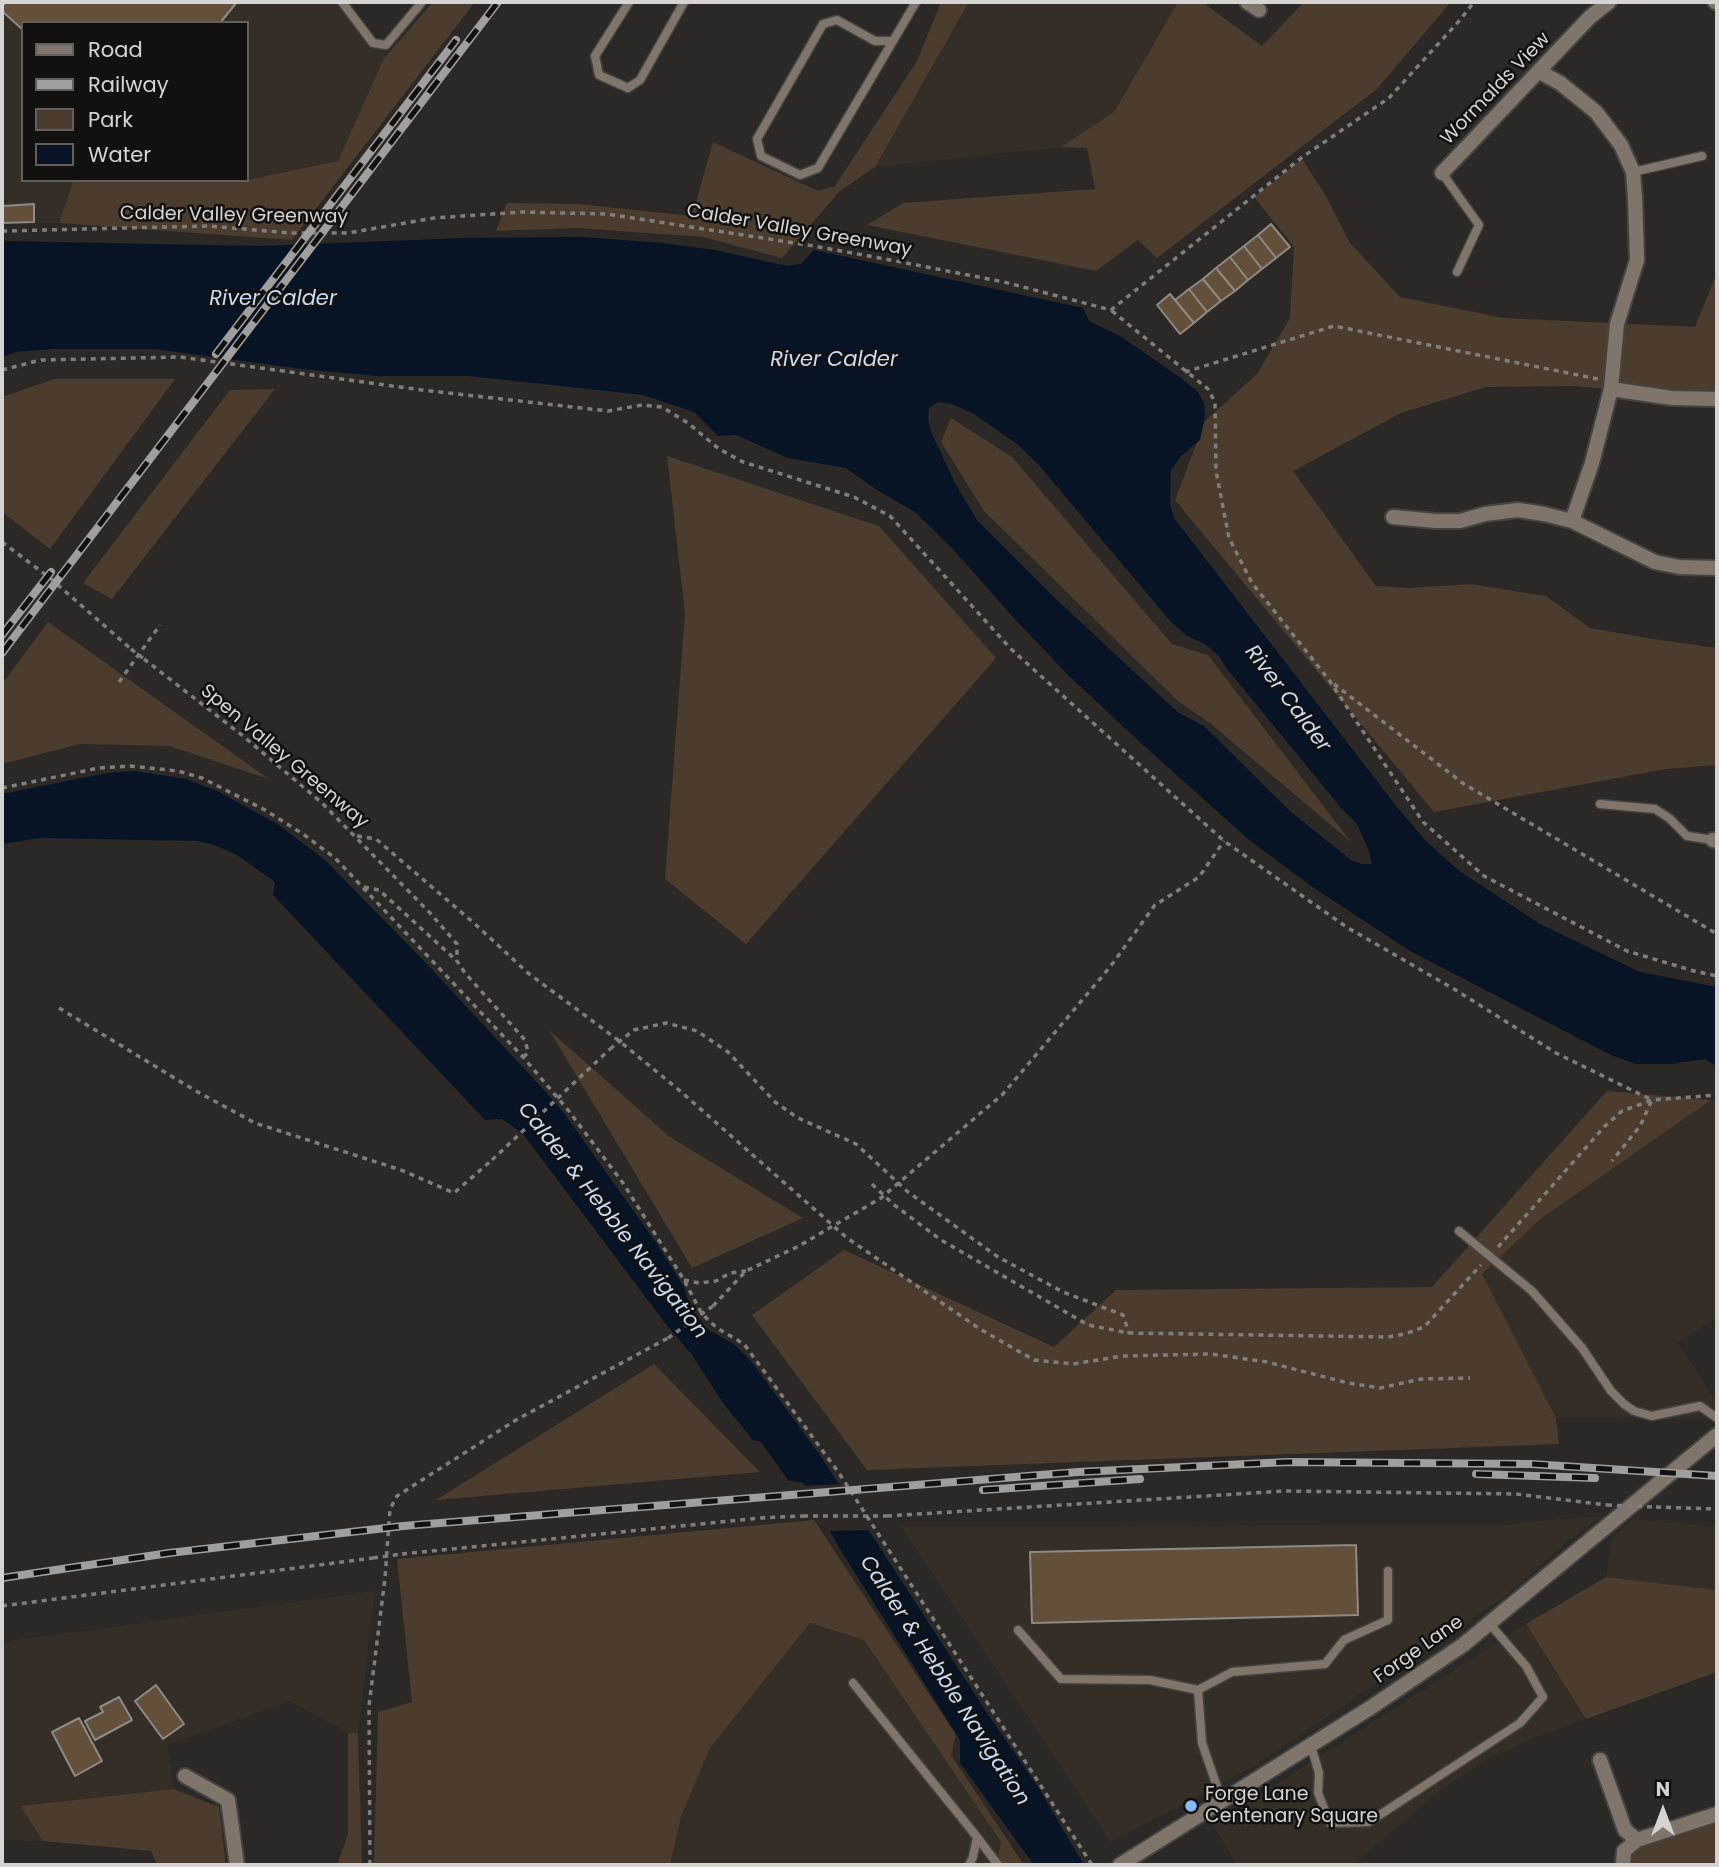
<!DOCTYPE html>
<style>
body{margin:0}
#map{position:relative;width:1719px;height:1867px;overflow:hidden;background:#2b2826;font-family:Poppins,sans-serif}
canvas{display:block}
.frame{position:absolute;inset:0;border:4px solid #d5d4d2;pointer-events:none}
.legend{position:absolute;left:21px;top:21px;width:228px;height:161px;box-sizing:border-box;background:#131110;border:2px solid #615f5e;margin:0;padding:9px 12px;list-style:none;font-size:21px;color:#d5d4d2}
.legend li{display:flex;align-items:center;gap:14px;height:35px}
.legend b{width:35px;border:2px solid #615f5e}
.north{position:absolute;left:1628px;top:1776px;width:70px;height:70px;-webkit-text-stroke:5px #131110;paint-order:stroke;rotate:0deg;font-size:19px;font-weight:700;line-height:28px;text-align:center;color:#d5d4d2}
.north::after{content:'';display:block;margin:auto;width:24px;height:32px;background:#d5d4d2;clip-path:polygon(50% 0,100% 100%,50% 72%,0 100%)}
</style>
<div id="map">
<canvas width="1719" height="1867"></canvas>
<div class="frame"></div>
<ul class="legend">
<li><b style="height:9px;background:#7f756b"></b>Road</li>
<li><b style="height:9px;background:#a19f9d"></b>Railway</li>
<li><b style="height:19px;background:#4b3c2d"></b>Park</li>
<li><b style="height:19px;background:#061426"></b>Water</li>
</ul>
<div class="north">N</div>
</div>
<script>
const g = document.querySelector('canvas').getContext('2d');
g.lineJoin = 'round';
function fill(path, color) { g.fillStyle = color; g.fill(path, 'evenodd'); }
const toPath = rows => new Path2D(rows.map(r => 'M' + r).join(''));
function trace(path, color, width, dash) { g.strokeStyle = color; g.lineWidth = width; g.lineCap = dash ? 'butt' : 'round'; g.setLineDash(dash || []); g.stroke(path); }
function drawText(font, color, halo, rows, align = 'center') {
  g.font = font + ' Poppins,sans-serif'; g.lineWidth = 5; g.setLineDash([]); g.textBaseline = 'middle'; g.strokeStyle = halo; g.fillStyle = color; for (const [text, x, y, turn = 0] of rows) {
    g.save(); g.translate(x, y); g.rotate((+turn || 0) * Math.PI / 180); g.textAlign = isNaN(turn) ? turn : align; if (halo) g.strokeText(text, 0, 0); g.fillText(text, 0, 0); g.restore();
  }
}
fill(toPath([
 [2,2,342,2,373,43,386,45,384,58,338,161,247,180,247,23,23,23,23,180,200,180,73,182,59,223,2,223],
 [969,2,1178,2,1114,112,1061,147,875,167],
 [1711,1100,1717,1100,1717,1325,1713,1320,1678,1343,1717,1403,1717,1406,1704,1419,1556,1418,1481,1274,1539,1220],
 [1579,1517,1600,1517,1562,1546,1506,1596,1254,1766,1111,1842,901,1526,1505,1525],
 [1633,1519,1717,1527,1717,1590,1606,1577,1612,1538],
 [375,1591,358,1733,348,1733,290,1701,167,1745,174,1789,20,1806,43,1841,2,1840,2,1642],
 [810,1623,864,1640,1001,1842,996,1865,670,1865,681,1817,710,1748],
 [1526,1624,1586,1719,1531,1739,1487,1759,1437,1793,1353,1865,1237,1865,1213,1825]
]), '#352e27');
fill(toPath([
 [433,2,475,2,292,240,59,223,73,182,247,180,338,161,384,58],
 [941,2,969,2,875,167,840,191,782,258,703,237,578,228,496,231,507,203,578,204,692,216,713,142,818,191,835,186,917,61],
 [1178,2,1202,2,1262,46,1304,2,1451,2,1377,89,1157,258,1138,240,1096,271,867,225,903,203,1095,189,1087,148,1061,147,1114,112],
 [1302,159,1326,196,1350,243,1400,297,1504,318,1695,327,1717,273,1717,399,1574,386,1486,387,1401,413,1293,471,1376,586,1409,588,1470,584,1546,596,1590,628,1653,639,1717,648,1717,765,1666,769,1434,812,1175,500,1205,421,1257,374,1290,318,1294,247,1254,197],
 [54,379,175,379,50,549,2,512,2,397],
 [275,389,112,599,83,583,230,390],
 [951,418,1012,457,1172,644,1208,655,1351,842,1211,724,1178,701,984,511,941,442],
 [667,456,879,526,996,658,746,944,665,879,685,613],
 [48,622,86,649,269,779,169,746,80,744,2,764,2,684],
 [549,1030,670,1137,803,1218,692,1268],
 [1607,1091,1711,1100,1539,1220,1482,1274,1556,1418,1559,1444,867,1470,752,1315,844,1250,1054,1347,1116,1290,1432,1287],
 [654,1364,760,1472,436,1500],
 [814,1520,956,1735,951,1755,1024,1865,996,1865,1001,1842,864,1640,810,1623,710,1748,681,1817,670,1865,374,1865,378,1712,412,1702,397,1559],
 [1606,1577,1717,1590,1717,1672,1586,1719,1526,1624],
 [348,1733,358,1733,362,1865,337,1865,348,1834],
 [174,1789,219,1807,226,1865,157,1865,151,1851,43,1841,20,1806],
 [1717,1814,1717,1865,1623,1865,1624,1851]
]), '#4b3c2d');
fill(toPath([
 [584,237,662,243,715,250,787,266,801,264,814,250,1083,308,1089,321,1120,336,1181,378,1198,392,1204,403,1205,415,1200,440,1181,456,1171,470,1170,504,1174,518,1397,807,1425,840,1458,870,1540,924,1640,972,1717,987,1717,1066,1704,1059,1671,1064,1636,1064,1611,1055,1410,951,1311,886,1248,839,1142,744,1068,675,1012,616,952,548,915,512,877,490,846,468,788,458,736,435,718,436,694,412,643,395,469,376,379,376,302,369,155,349,52,349,16,352,2,357,2,241,260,246,464,238],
 [938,402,952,404,974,414,1017,444,1038,464,1171,622,1187,636,1205,644,1218,655,1228,670,1342,809,1357,824,1369,851,1372,864,1362,864,1351,860,1291,812,1204,726,1179,713,1146,683,1058,601,977,520,956,485,932,434,928,419,929,408],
 [135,771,186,779,217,791,279,825,326,861,424,961,545,1091,564,1113,657,1244,684,1287,690,1308,707,1329,735,1345,751,1361,820,1455,987,1713,1038,1787,1084,1865,1034,1865,960,1763,960,1740,840,1549,803,1483,788,1480,761,1442,753,1440,723,1403,692,1355,665,1323,523,1134,502,1119,485,1120,273,895,275,882,237,855,217,846,198,841,40,838,2,844,2,794,107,773]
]), '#061426');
fill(toPath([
 [843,1484,871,1526,873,1530,826,1531,799,1486]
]), '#2b2826');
const building = toPath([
 [6,2,237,2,220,23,23,23,23,30,2,11,2,7,6,2],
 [34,204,34,222,2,223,2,206,34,204],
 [1271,224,1290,247,1276,258,1258,235,1271,224],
 [1258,235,1276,258,1262,269,1244,246,1258,235],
 [1244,246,1262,269,1248,280,1230,257,1244,246],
 [1230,257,1248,280,1235,291,1216,268,1230,257],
 [1216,268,1235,291,1221,301,1203,279,1216,268],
 [1203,279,1221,301,1207,312,1189,289,1203,279],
 [1189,289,1207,312,1194,323,1175,300,1189,289],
 [1170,294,1194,323,1180,334,1157,305,1170,294],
 [1356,1545,1358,1615,1032,1623,1030,1552,1356,1545],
 [156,1685,184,1724,163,1739,135,1701,156,1685],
 [119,1697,132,1720,95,1740,85,1721,103,1712,100,1707,119,1697],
 [79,1718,102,1761,75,1776,52,1732,79,1718]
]);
fill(building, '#644f3a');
trace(building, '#8d8a87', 2);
const service = toPath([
 [342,2,373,43,386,45,422,2],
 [629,2,595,56,599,75,628,88,640,80,684,2],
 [892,41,875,41,837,20,823,24,757,139,761,156,800,175,818,168,916,2],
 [1633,172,1702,156],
 [1442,173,1479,225,1457,272],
 [1600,804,1655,809,1669,818,1687,836,1713,840],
 [1459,1231,1532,1291,1582,1348,1611,1391,1624,1404,1634,1411,1652,1416,1700,1406,1717,1418],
 [1018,1630,1061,1679,1150,1680,1198,1690],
 [853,1683,977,1837,973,1857,969,1865],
 [1311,1746,1319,1773,1318,1793,1330,1823,1369,1822,1520,1723,1543,1697,1526,1666,1489,1623],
 [1222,1801,1202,1743,1198,1690,1232,1672,1325,1664,1344,1640,1388,1620,1388,1571],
 [977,1837,998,1865]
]);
const minor = toPath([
 [1247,2,1259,10],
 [1715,2,1717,2],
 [1540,72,1560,83,1596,112,1621,145,1633,172,1635,197,1637,260,1617,324,1611,389,1592,463,1572,521],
 [1442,173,1590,17,1609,2],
 [1611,389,1672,398,1717,399],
 [1393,517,1436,521,1460,521,1485,514,1518,510,1544,514,1572,521,1655,562,1679,567,1717,568],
 [1713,840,1717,841],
 [1600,1760,1625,1830,1637,1840],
 [185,1776,228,1800,237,1865],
 [1623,1865,1624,1851,1637,1840,1717,1814]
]);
const tertiary = toPath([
 [1120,1865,1370,1708,1463,1645,1717,1435]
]);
trace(service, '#464442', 11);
trace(minor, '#464442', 18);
trace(tertiary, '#464442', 18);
trace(toPath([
 [2,231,208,226,291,233,348,233,434,218,522,212,607,214,808,245,896,261,1004,282,1111,310,1301,158,1389,98,1460,20,1474,2],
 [1112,311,1208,389,1215,402,1216,471,1229,538,1252,583,1329,680,1423,822,1484,876,1627,951,1694,971,1717,976],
 [2,370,41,360,180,357,422,390,608,411,642,405,662,407,688,423,719,449,743,462,854,497,890,516,1011,649,1224,841,1348,928,1454,989,1556,1053,1652,1100,1640,1126,1612,1161],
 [1185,372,1334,326,1598,379],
 [2,542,50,578,131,649],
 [144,659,243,736,322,803,430,913,457,944,457,961,465,973,525,1040,528,1052,524,1057],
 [119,682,160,625],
 [1334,684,1464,784,1717,934],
 [2,788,99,768,130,766,178,771,202,778,265,810,303,834,335,858,523,1057,568,1110,623,1183,684,1280,702,1314,717,1328,744,1344,839,1473,1092,1865],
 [357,836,376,839,475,924,528,973,618,1040,679,1090,847,1238,980,1329,1034,1360,1073,1364,1123,1356,1211,1354,1267,1362,1348,1383,1380,1388,1421,1379,1470,1378],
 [364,887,379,890,457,961],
 [59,1008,196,1091,255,1123,401,1170,454,1193,492,1160],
 [610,1049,634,1030,666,1023,697,1031,728,1052,775,1102,798,1118,856,1144,908,1192,998,1257,1063,1292,1123,1315,1129,1333],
 [872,1184,893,1204,941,1240,1088,1325,1129,1333,1388,1337,1405,1334,1424,1327,1481,1265],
 [1498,1247,1605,1126,1622,1111,1652,1100,1717,1095],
 [684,1280,699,1283,716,1281,730,1273,746,1271],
 [713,1306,746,1271,797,1247,881,1198,1003,1094,1110,967,1155,905,1199,877,1224,841],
 [1656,1507,1717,1509],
 [887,1516,1285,1491,1516,1494,1607,1505],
 [402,1554,760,1518,803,1516],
 [2,1606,373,1558],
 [370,1865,369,1706,385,1578,390,1509,397,1496,516,1420,668,1338]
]), '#807e7c', 3.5, [5, 5]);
trace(service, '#7f756b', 8);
trace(minor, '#7f756b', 14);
trace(tertiary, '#7f756b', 14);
const rail = toPath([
 [216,354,456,40],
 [2,635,51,572],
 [2,653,498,2],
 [1476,1474,1595,1478],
 [983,1490,1140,1479],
 [2,1578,169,1553,403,1526,1078,1472,1288,1462,1531,1464,1717,1476]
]);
trace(rail, '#a19f9d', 8);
trace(rail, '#131110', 5, [16]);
trace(toPath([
 [131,649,144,659],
 [492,1160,610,1049],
 [668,1338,713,1306],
 [1607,1505,1653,1507],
 [803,1516,887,1516],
 [373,1558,402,1554]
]), '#807e7c', 3.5, [5, 5]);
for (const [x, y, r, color] of [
 [1191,1806,7,"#87bbfb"]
]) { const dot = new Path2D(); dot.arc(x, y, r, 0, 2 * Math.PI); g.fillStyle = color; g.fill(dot); trace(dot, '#131110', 2.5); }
drawText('19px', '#d5d4d2', '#131110', [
 ["Wormalds View",1496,89,-46],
 ["Calder Valley Greenway",234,216,1],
 ["Calder Valley Greenway",799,231,10],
 ["Spen Valley Greenway",284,757,40],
 ["Forge Lane",1419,1650,-35]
]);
drawText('19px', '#d5d4d2', '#131110', [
 ["Forge Lane",1205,1795],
 ["Centenary Square",1205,1817]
], 'left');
drawText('italic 21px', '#c7dcf7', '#131110', [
 ["River Calder",273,300],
 ["River Calder",834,361],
 ["River Calder",1287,699,53],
 ["Calder & Hebble Navigation",612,1221,52],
 ["Calder & Hebble Navigation",944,1681,57]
]);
</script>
